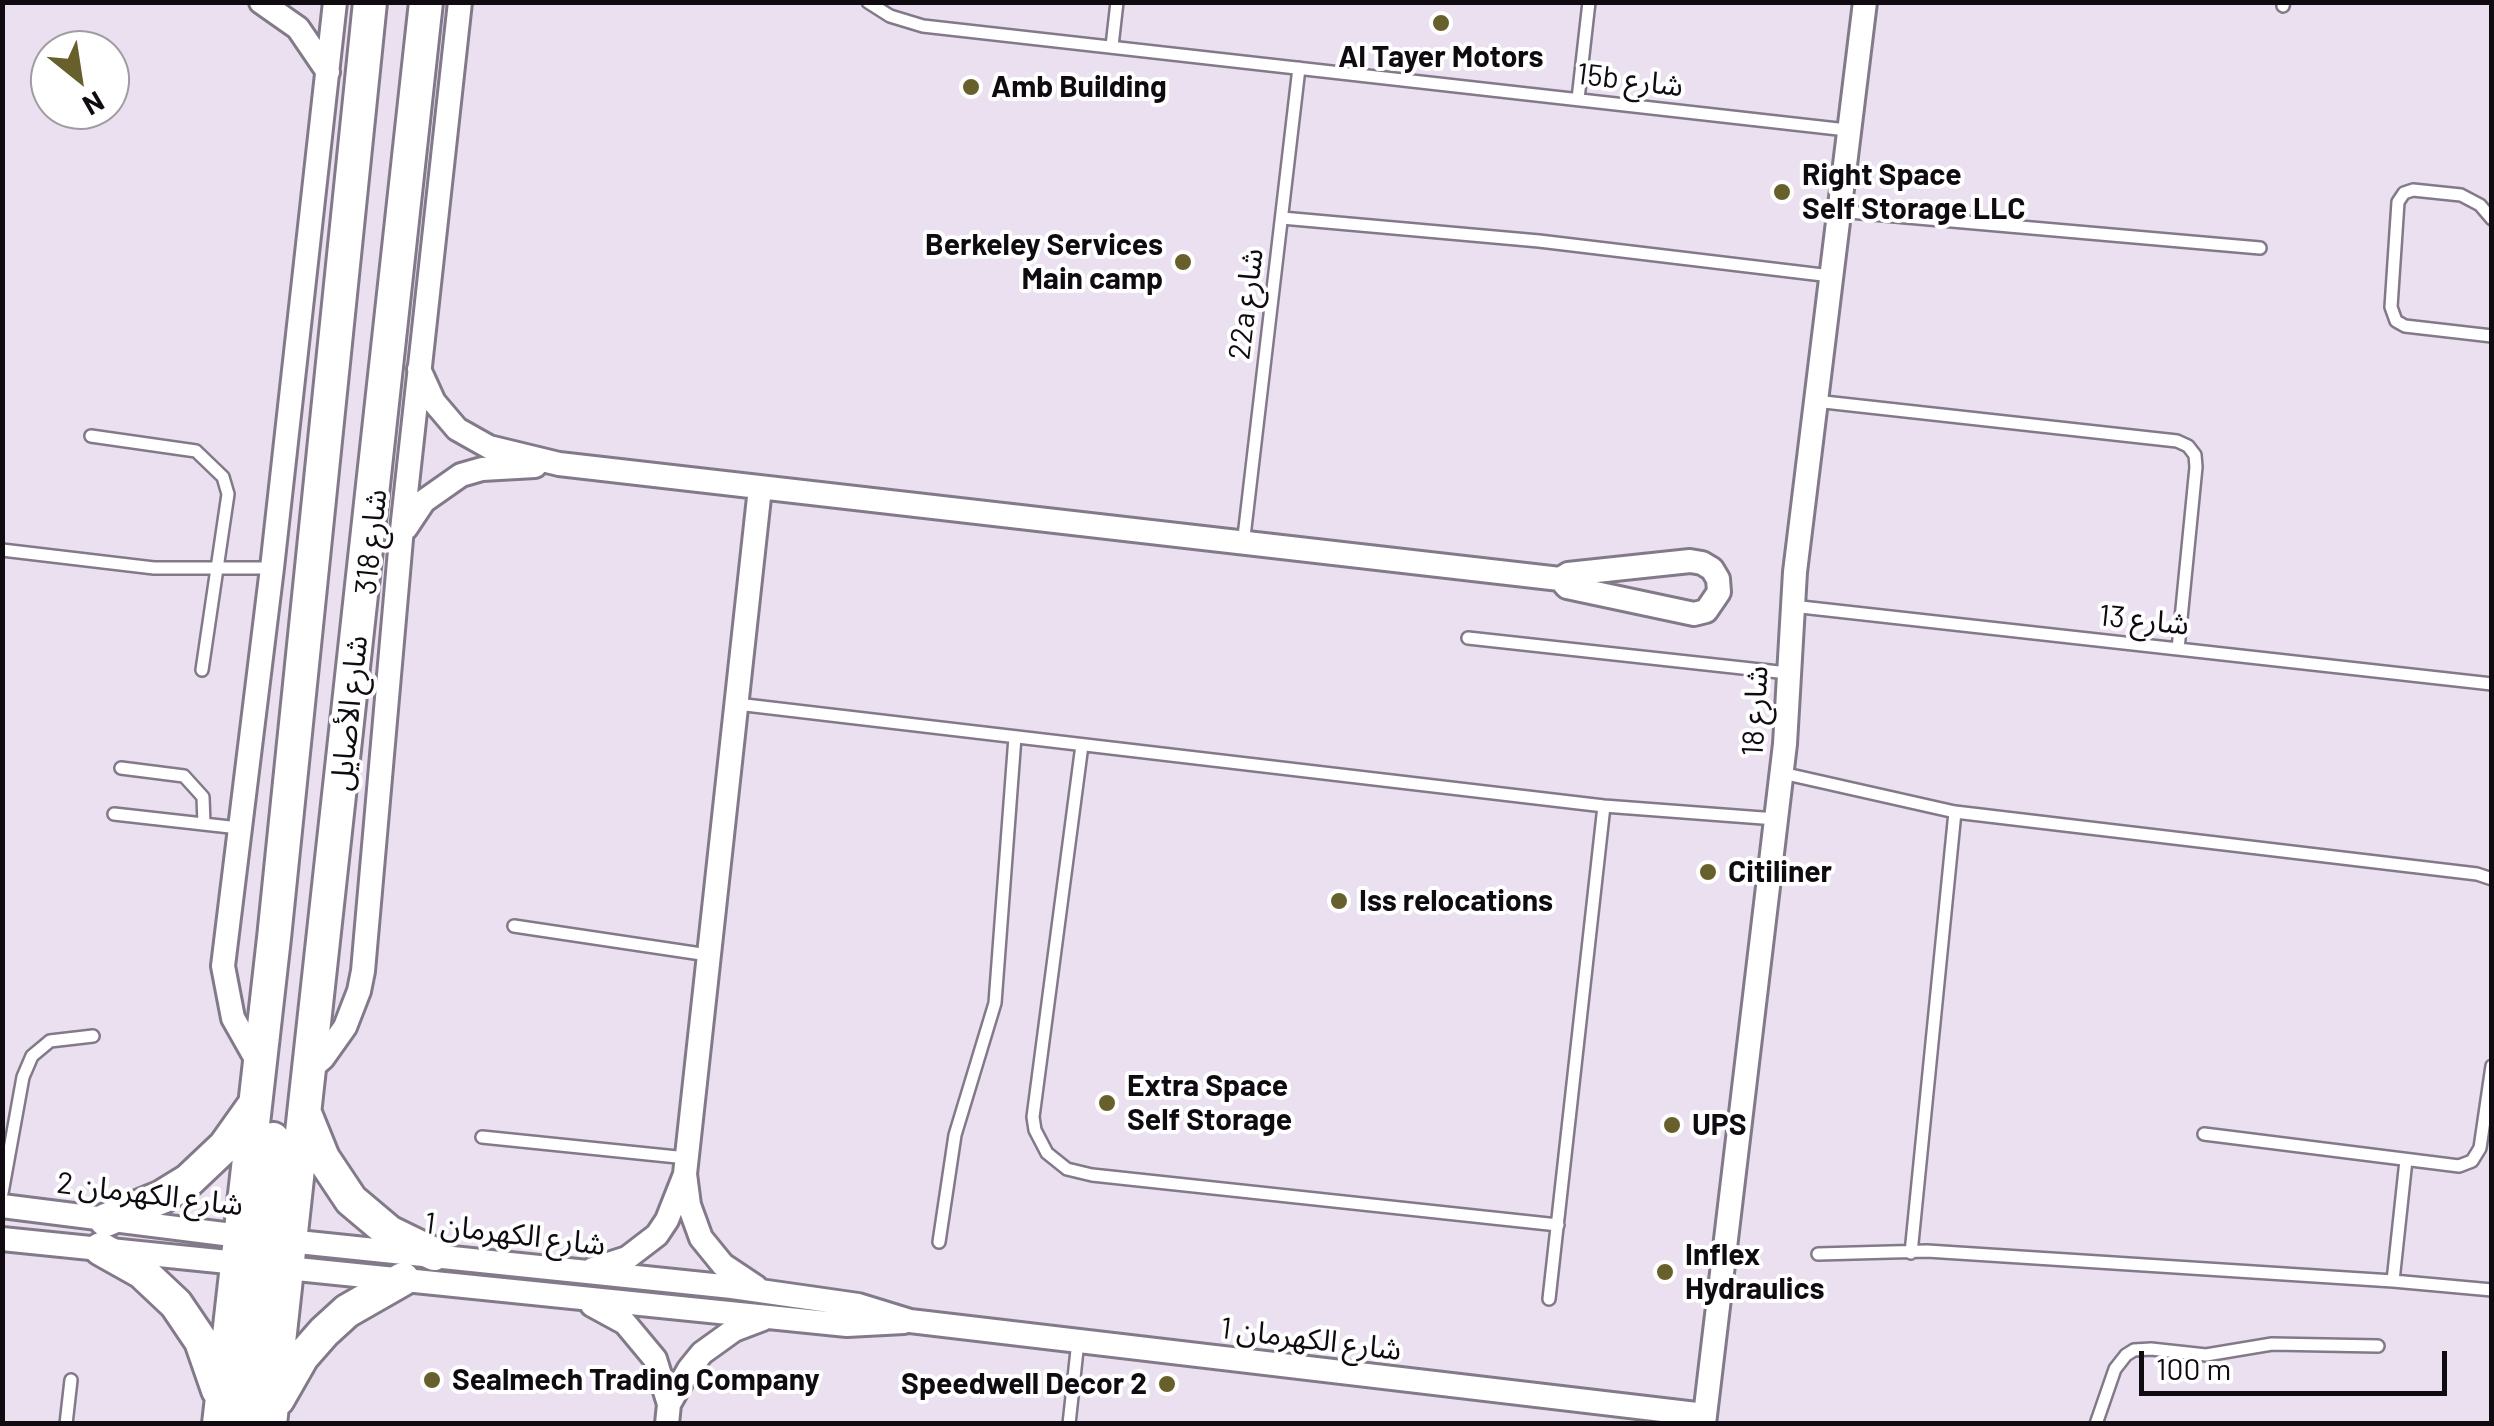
<!DOCTYPE html>
<meta charset="utf-8">
<style>
body{margin:0}
#map{position:relative;width:2494px;height:1426px;overflow:hidden;background:#eae0f0;font-family:Barlow,sans-serif}
canvas{display:block}
.frame{position:absolute;inset:0;border:5px solid #0f0b11;pointer-events:none}
.north{position:absolute;left:30px;top:30px;width:100px;height:100px;box-sizing:border-box;background:#fff;border:2px solid #9f9da0;border-radius:50%;rotate:150deg;font-size:28px;font-weight:700;line-height:40px;text-align:center;color:#0f0b11}
.north::after{content:'';display:block;margin:auto;width:35px;height:45px;background:#68602c;clip-path:polygon(50% 0,100% 100%,50% 72%,0 100%)}
.scale{position:absolute;left:2139px;top:1351px;width:308px;height:45px;box-sizing:border-box;border:5px solid #0f0b11;border-top:0;padding-left:12px;font-size:30px;line-height:35px;white-space:nowrap;color:#0f0b11;-webkit-text-stroke:8px #fff;paint-order:stroke}
</style>
<div id="map">
<canvas width="2494" height="1426"></canvas>
<div class="frame"></div>
<div class="north">N</div>
<div class="scale">100 m</div>
</div>
<script>
const g = document.querySelector('canvas').getContext('2d');
g.lineJoin = 'round';
const toPath = rows => new Path2D(rows.map(r => 'M' + r).join(''));
function trace(path, color, width, dash) { g.strokeStyle = color; g.lineWidth = width; g.lineCap = dash ? 'butt' : 'round'; g.setLineDash(dash || []); g.stroke(path); }
function drawText(font, color, halo, rows, align = 'center') {
  g.font = font + ' Barlow,"Noto Sans Arabic",sans-serif'; g.lineWidth = 8; g.setLineDash([]); g.textBaseline = 'middle'; g.strokeStyle = halo; g.fillStyle = color; for (const [text, x, y, turn = 0] of rows) {
    g.save(); g.translate(x, y); g.rotate((+turn || 0) * Math.PI / 180); g.textAlign = isNaN(turn) ? turn : align; if (halo) g.strokeText(text, 0, 0); g.fillText(text, 0, 0); g.restore();
  }
}
const service = toPath([
 [868,2,890,16,923,26,1847,130],
 [2283,6,2284,2],
 [1112,46,1117,2],
 [1578,99,1589,2],
 [1838,211,2260,248],
 [1282,218,1539,241,1831,276],
 [2492,219,2480,205,2461,195,2413,190,2404,193,2398,202,2391,307,2396,321,2405,326,2492,336],
 [1815,401,2177,441,2188,446,2195,455,2196,467,2178,649],
 [91,436,196,451,223,477,228,494,202,670],
 [1243,545,1299,68],
 [2,550,154,568,272,568],
 [1792,606,2492,684],
 [1468,638,1788,673],
 [737,704,1604,806,1776,819],
 [1082,745,1033,1117,1035,1130,1047,1153,1067,1169,1092,1175,1558,1225],
 [121,768,184,776,203,797,204,824],
 [1782,773,1955,812,2477,874,2492,879],
 [114,814,239,828],
 [514,926,708,955],
 [2204,1134,2459,1166,2472,1161,2480,1148,2492,1066],
 [482,1137,687,1158],
 [2,1193,23,1077,32,1056,50,1041,93,1036],
 [939,1242,955,1135,995,1003,1015,737],
 [1911,1253,1955,812],
 [1818,1254,1927,1251,2393,1281,2492,1290],
 [2393,1281,2406,1160],
 [1549,1299,1604,806],
 [66,1424,71,1380],
 [1069,1424,1078,1341],
 [2096,1424,2115,1369,2126,1355,2134,1350,2151,1349,2206,1355,2272,1344,2378,1346]
]);
const minor = toPath([
 [261,2,298,28,328,72],
 [419,369,434,402,457,429,489,447,559,464,1560,579],
 [406,528,424,501,461,475,482,469,535,466],
 [1690,561,1702,563,1712,569,1718,579,1719,592,1706,611,1694,614,1567,587,1560,579,1568,574,1690,561],
 [259,1064,233,1018,223,966,272,568,335,2],
 [308,1071,323,1058,345,1027,359,991,363,971,401,539,460,2],
 [2,1206,240,1236,732,1287,858,1305,910,1321,1705,1415],
 [2,1239,847,1325,904,1322],
 [593,1269,627,1258,657,1235,667,1220,684,1177],
 [756,1287,723,1265,701,1238,689,1205,685,1174,760,488],
 [592,1305,625,1323,655,1359,669,1404,667,1424],
 [669,1404,689,1369,702,1353,734,1330,763,1319],
 [1704,1424,1785,744,1795,572,1865,2]
]);
const secondary = toPath([
 [306,1116,323,1158,351,1200,389,1232,434,1254],
 [273,1139,265,1226,270,1246,287,1267],
 [106,1220,162,1197,188,1181,225,1146,252,1108],
 [101,1249,142,1272,176,1304,201,1341,218,1390],
 [278,1399,302,1357,324,1332,347,1311,403,1279],
 [219,1424,274,938,370,2],
 [246,1424,263,1265,256,1247,247,1240],
 [270,1424,426,2]
]);
trace(service, '#837a89', 16);
trace(minor, '#837a89', 28);
trace(secondary, '#837a89', 38);
trace(service, '#fff', 11);
trace(minor, '#fff', 22);
trace(secondary, '#fff', 32);
for (const [x, y, r, color] of [
 [1441,23,10,"#68602c"],
 [971,87,10,"#68602c"],
 [1782,192,10,"#68602c"],
 [1183,262,10,"#68602c"],
 [1708,872,10,"#68602c"],
 [1339,901,10,"#68602c"],
 [1107,1103,10,"#68602c"],
 [1672,1125,10,"#68602c"],
 [1665,1272,10,"#68602c"],
 [432,1380,10,"#68602c"],
 [1167,1384,10,"#68602c"]
]) { const dot = new Path2D(); dot.arc(x, y, r, 0, 2 * Math.PI); g.fillStyle = color; g.fill(dot); trace(dot, '#fff', 4); }
drawText('bold 30px', '#0f0b11', '#fff', [
 ["Al Tayer Motors",1441,57,"center"],
 ["Amb Building",991,87],
 ["Right Space",1802,175],
 ["Self Storage LLC",1802,209],
 ["Berkeley Services",1163,245,"right"],
 ["Main camp",1163,279,"right"],
 ["Citiliner",1728,872],
 ["Iss relocations",1359,901],
 ["Extra Space",1127,1086],
 ["Self Storage",1127,1120],
 ["UPS",1692,1125],
 ["Inflex",1685,1255],
 ["Hydraulics",1685,1289],
 ["Sealmech Trading Company",452,1380],
 ["Speedwell Decor 2",1147,1384,"right"]
], 'left');
drawText('30px', '#0f0b11', '#fff', [
 ["15b شارع",1630,80,7],
 ["22a شارع",1246,304,-83],
 ["شارع 318",371,542,-84],
 ["شارع 13",2144,620,6],
 ["شارع 18",1755,711,-87],
 ["شارع الأصايل",349,713,-84],
 ["شارع الكهرمان 2",150,1194,7],
 ["شارع الكهرمان 1",515,1234,7],
 ["شارع الكهرمان 1",1311,1339,7]
]);
</script>
